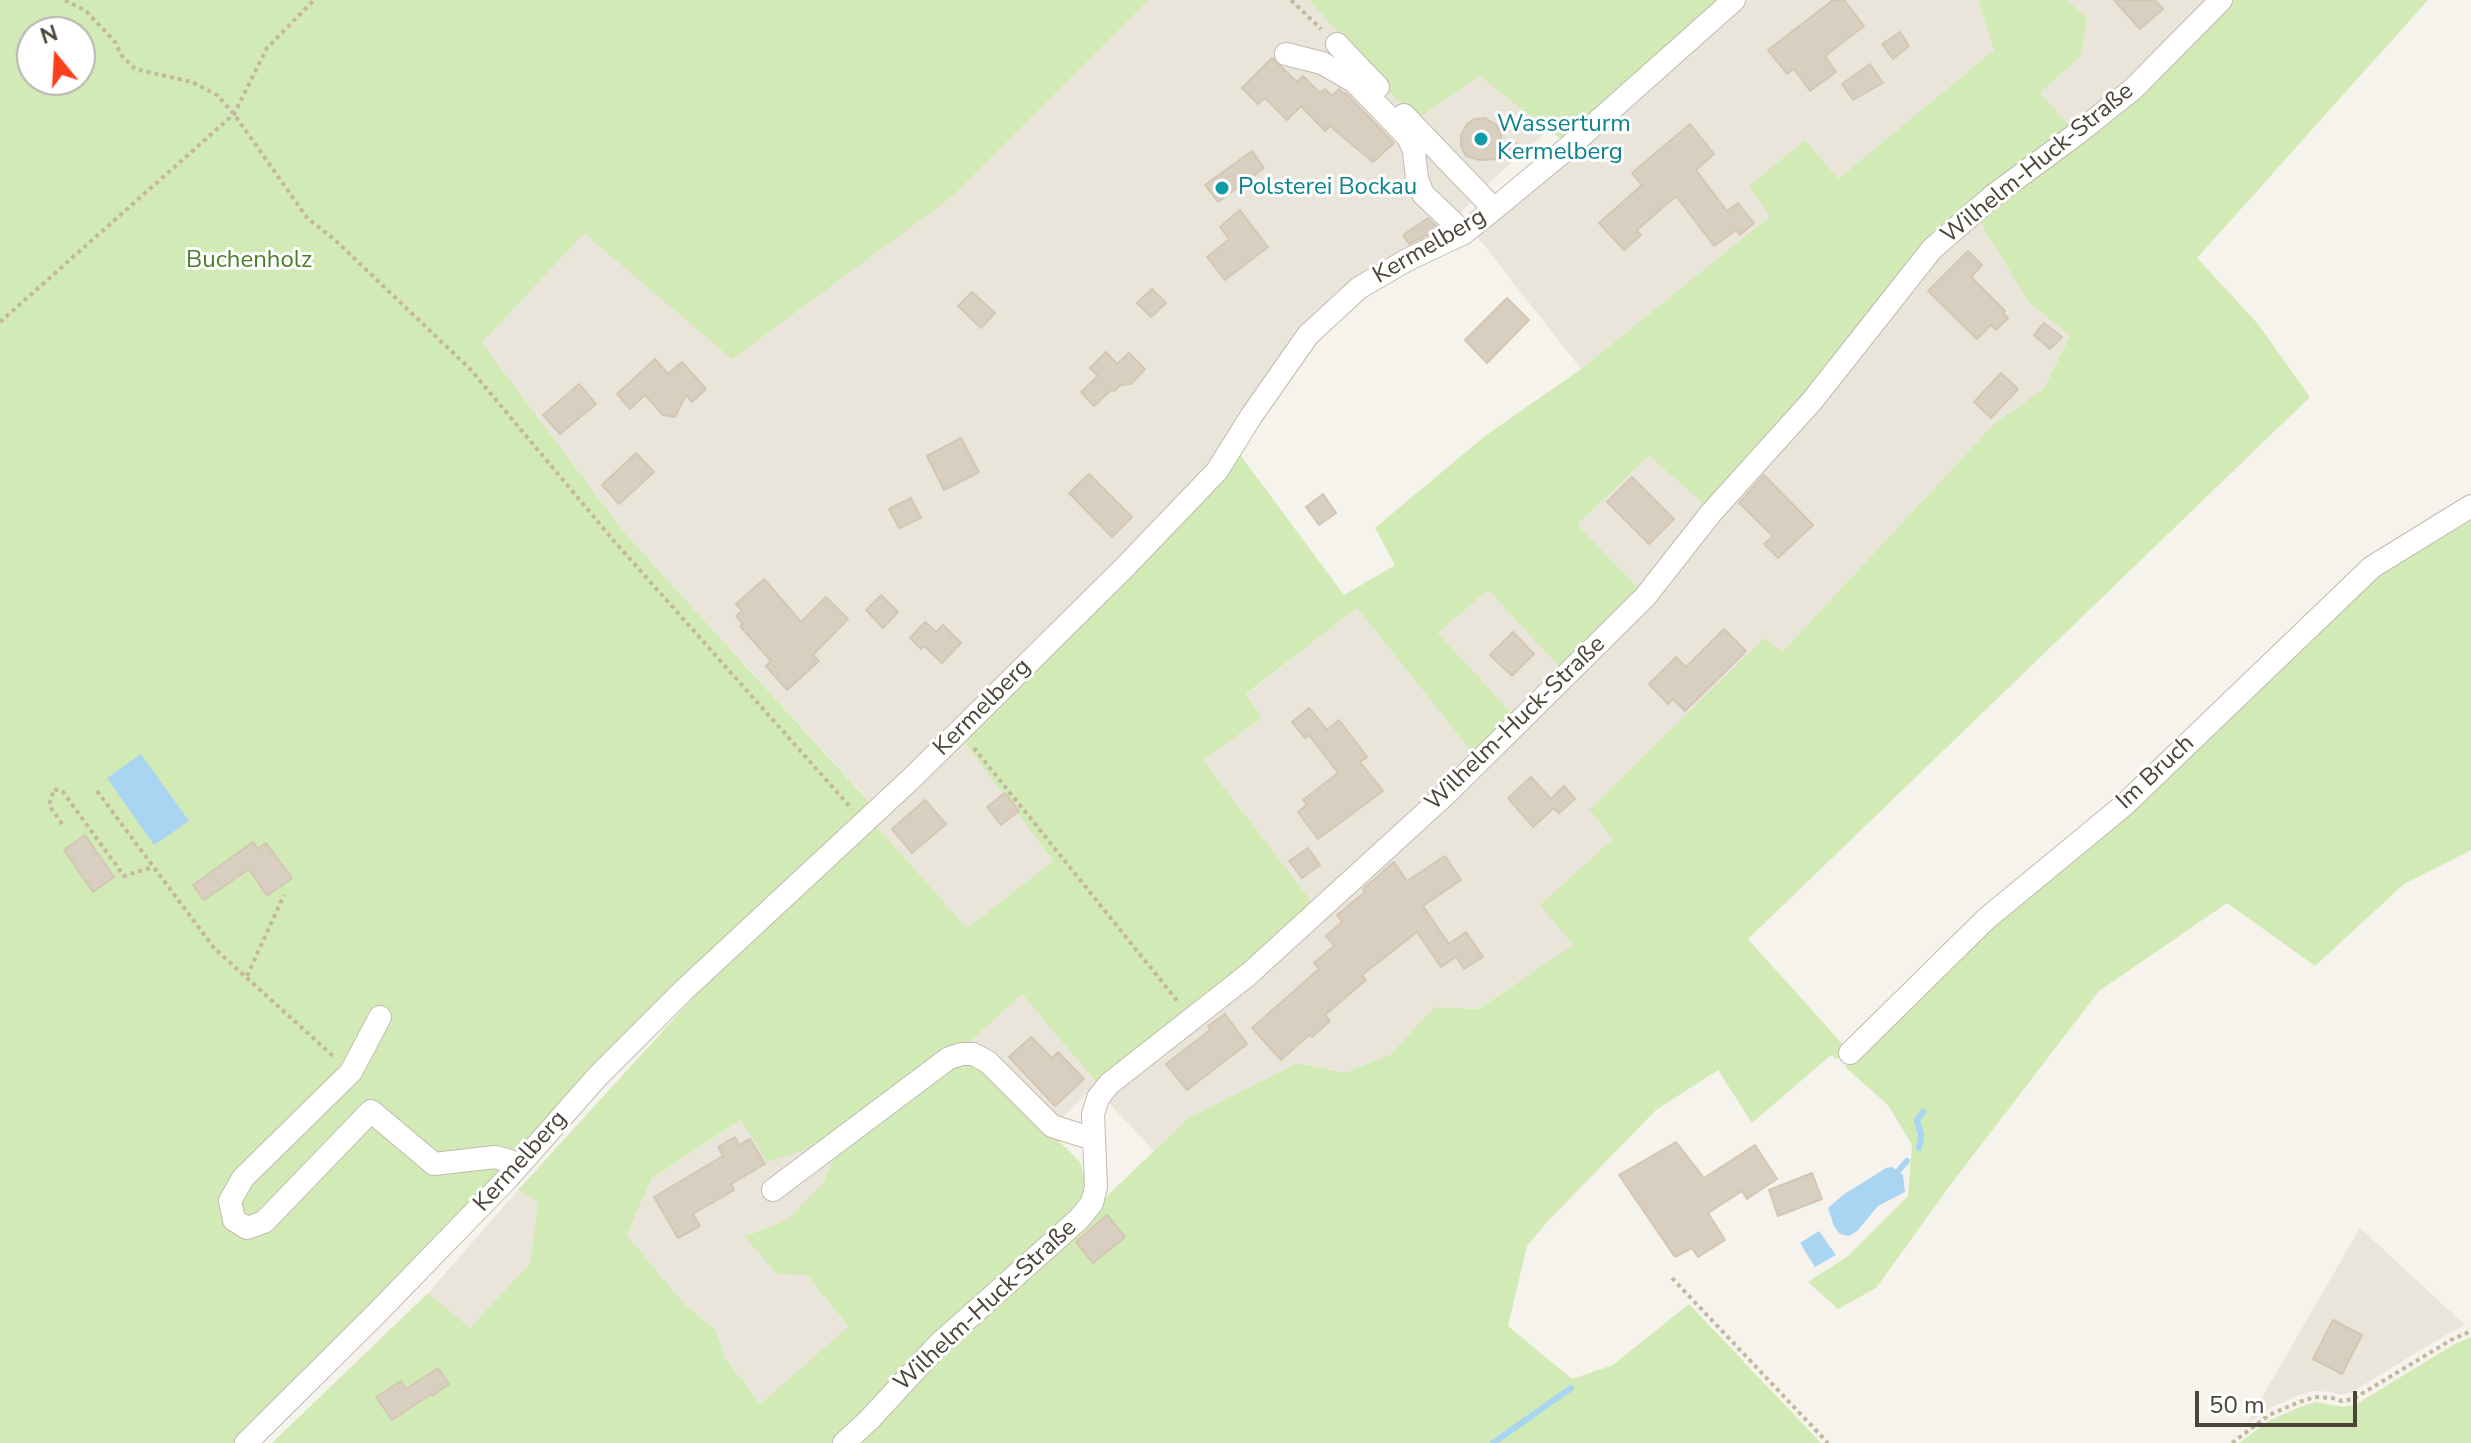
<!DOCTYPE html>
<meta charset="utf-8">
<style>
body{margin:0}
#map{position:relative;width:2471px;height:1443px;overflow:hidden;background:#f6f3ec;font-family:"Nunito Sans",sans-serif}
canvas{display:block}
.north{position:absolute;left:16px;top:16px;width:80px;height:80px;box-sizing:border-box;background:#fff;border:2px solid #b7b4b0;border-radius:50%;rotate:342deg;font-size:22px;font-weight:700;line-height:32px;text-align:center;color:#4b4439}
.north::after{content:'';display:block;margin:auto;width:28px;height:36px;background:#fc3f1d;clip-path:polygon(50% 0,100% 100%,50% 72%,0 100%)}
.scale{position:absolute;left:2195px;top:1391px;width:162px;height:36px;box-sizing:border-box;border:4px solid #4b4439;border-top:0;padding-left:10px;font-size:24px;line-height:28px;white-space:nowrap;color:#4b4439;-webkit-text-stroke:6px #fff;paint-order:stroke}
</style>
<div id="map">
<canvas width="2471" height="1443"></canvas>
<div class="north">N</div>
<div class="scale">50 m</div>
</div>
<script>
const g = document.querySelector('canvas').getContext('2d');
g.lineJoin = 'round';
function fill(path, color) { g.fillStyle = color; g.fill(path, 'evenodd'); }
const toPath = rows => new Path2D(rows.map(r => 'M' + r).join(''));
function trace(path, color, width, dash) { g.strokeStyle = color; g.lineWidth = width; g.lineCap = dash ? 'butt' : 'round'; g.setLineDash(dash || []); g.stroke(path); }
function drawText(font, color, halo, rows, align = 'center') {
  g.font = font + ' "Nunito Sans",sans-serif'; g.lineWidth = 6; g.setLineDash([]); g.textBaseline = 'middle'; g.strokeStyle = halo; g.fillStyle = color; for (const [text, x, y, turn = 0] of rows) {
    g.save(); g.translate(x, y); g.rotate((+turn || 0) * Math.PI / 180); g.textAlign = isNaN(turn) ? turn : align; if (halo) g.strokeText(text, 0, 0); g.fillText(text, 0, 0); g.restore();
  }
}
fill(toPath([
 [1149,0,1309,0,1415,121,1479,76,1549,129,1489,183,1450,224,1404,253,1303,330,1242,410,1211,466,960,737,1053,861,967,928,872,821,871,803,624,532,482,343,584,232,953,196],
 [1745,0,1978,0,1994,50,1837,180,1804,141,1771,215,1581,369,1476,235,1561,165],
 [2067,0,2210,0,2127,84,2072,128,2040,93,2081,56,2087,19],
 [1978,219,2028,301,2070,336,2044,388,1993,425,1782,652,1764,638,1589,811,1614,839,1573,945,1477,1009,1434,1007,1391,1054,1345,1073,1298,1063,1187,1119,1154,1151,1107,1101,1650,604,1935,253],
 [1649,456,1706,506,1641,591,1576,526],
 [1488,590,1563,671,1515,717,1438,633],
 [1357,608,1475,756,1315,906,1203,760,1262,718,1246,695],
 [1022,993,1097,1083,1057,1123,963,1048],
 [742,1120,831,1142,838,1148,823,1183,787,1220,746,1235,807,1275,848,1328,760,1404,726,1359,715,1329,686,1306,627,1235,651,1179],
 [518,1190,538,1202,530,1263,470,1329,428,1293],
 [2360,1228,2465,1325,2446,1335,2350,1393,2340,1395,2332,1392,2313,1391,2296,1396,2266,1410,2246,1425]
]), '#eae5da');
fill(toPath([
 [0,0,1149,0,953,196,732,359,584,233,482,343,624,532,871,804,239,1443,0,1443],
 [32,32,80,32,80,80,32,80],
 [1309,0,1725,0,1570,146,1479,76,1415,121],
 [1978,0,2067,0,2087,18,2081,56,2040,93,2072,128,1988,190,1808,396,1706,506,1649,456,1577,525,1641,591,1563,671,1488,590,1438,633,1515,717,1475,756,1357,608,1246,694,1262,718,1203,760,1315,906,1097,1083,1022,994,963,1048,831,1142,767,1162,741,1120,651,1179,627,1235,686,1306,715,1329,726,1359,760,1404,848,1327,807,1275,776,1274,745,1236,787,1220,823,1183,838,1148,951,1063,983,1065,1080,1162,1087,1187,1083,1200,836,1443,272,1443,428,1293,470,1328,530,1263,538,1202,518,1190,744,942,872,821,967,928,1053,861,960,737,1238,452,1344,595,1395,565,1375,528,1485,436,1581,369,1770,216,1749,186,1805,140,1838,179,1994,50],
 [2232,0,2428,0,2197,258,2258,324,2310,397,1748,939,1847,1049,1837,1059,1831,1055,1752,1123,1718,1070,1656,1110,1548,1221,1527,1246,1508,1326,1572,1379,1613,1365,1689,1304,1821,1443,851,1443,1187,1119,1298,1063,1345,1073,1391,1054,1434,1007,1478,1009,1573,945,1540,905,1613,839,1589,810,1764,638,1782,652,1993,425,2044,388,2070,336,2028,301,1978,219,2204,30],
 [2471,511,2471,850,2404,884,2315,966,2227,903,2099,991,1948,1188,1876,1288,1838,1309,1808,1282,1848,1256,1908,1196,1912,1145,1888,1105,1845,1067,1852,1057,2374,573],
 [2471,1337,2471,1443,2239,1443,2270,1420,2300,1407,2316,1402,2343,1407,2355,1405,2453,1345]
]), '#d2eab5');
fill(toPath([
 [141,754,189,821,154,845,107,778],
 [1892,1167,1903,1175,1905,1192,1878,1206,1857,1231,1849,1236,1840,1234,1834,1226,1828,1208,1843,1195,1886,1168],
 [1819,1231,1836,1255,1815,1267,1800,1243]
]), '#a9d4f2');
trace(toPath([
 [1919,1148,1921,1135,1917,1120,1923,1112],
 [1899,1170,1907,1161],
 [1493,1443,1571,1388]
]), '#a9d4f2', 6);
const building = toPath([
 [1833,0,1844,0,1864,26,1825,56,1836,72,1810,91,1794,69,1787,74,1768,50,1833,0],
 [2114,0,2155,0,2163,9,2140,29,2114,0],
 [1900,32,1909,46,1893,59,1882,44,1900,32],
 [1272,58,1297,82,1303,76,1320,93,1325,89,1332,96,1339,89,1344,94,1346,93,1394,143,1373,162,1330,126,1325,131,1301,106,1287,120,1265,98,1258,104,1242,88,1272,58],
 [1870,64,1883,83,1853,100,1842,84,1870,64],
 [1485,118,1497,125,1501,134,1502,144,1496,159,1480,160,1466,156,1461,146,1461,135,1467,124,1474,119,1485,118],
 [1690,124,1714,154,1696,170,1727,211,1738,203,1754,223,1740,235,1736,230,1714,246,1676,196,1637,230,1641,235,1624,250,1599,223,1642,185,1632,173,1690,124],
 [1252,151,1264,168,1218,202,1205,185,1252,151],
 [1240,210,1268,247,1225,280,1207,257,1229,239,1220,227,1240,210],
 [1428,218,1439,229,1409,244,1403,235,1428,218],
 [1968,251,1982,265,1971,277,2005,311,2003,313,2008,318,1996,330,1991,325,1977,339,1928,291,1968,251],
 [1152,289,1166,303,1151,317,1137,303,1152,289],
 [972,292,995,313,981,328,958,306,972,292],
 [1507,298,1529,320,1487,363,1465,340,1507,298],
 [2044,323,2062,337,2050,349,2034,335,2044,323],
 [1106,352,1117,364,1129,353,1145,369,1131,384,1121,385,1114,391,1112,389,1094,406,1081,392,1098,376,1090,368,1106,352],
 [655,359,668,374,682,362,706,389,692,402,686,395,675,417,663,415,645,395,630,409,617,394,655,359],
 [2001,373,2018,389,1991,418,1974,402,2001,373],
 [579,384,596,404,560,434,543,415,579,384],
 [961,438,979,472,944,490,927,456,961,438],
 [636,453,654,472,619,504,602,485,636,453],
 [1089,474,1132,517,1112,537,1069,493,1089,474],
 [1764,475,1813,525,1778,558,1764,544,1773,536,1739,503,1764,475],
 [1632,477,1674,519,1649,544,1607,502,1632,477],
 [1323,494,1336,513,1319,525,1306,507,1323,494],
 [911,498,921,518,899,528,889,509,911,498],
 [764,579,801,622,826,597,848,619,813,655,819,661,787,690,766,666,771,661,740,626,743,624,736,616,742,611,736,604,764,579],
 [881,595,898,612,883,628,866,610,881,595],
 [925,622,936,632,943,625,961,643,942,663,924,646,921,649,910,638,925,622],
 [1724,629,1746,651,1685,711,1673,699,1668,704,1649,684,1676,657,1686,667,1724,629],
 [1513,632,1534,654,1512,676,1490,655,1513,632],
 [1309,708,1327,730,1339,720,1367,757,1360,762,1383,791,1318,839,1298,812,1307,805,1303,800,1338,773,1309,735,1305,738,1292,722,1309,708],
 [1531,777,1551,799,1564,786,1575,799,1559,813,1554,808,1533,827,1508,798,1531,777],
 [1005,793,1019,811,1001,825,987,807,1005,793],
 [925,800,946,824,912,853,892,829,925,800],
 [85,835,114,877,93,892,64,850,85,835],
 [253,842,258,849,266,843,292,878,267,896,249,869,204,900,193,885,253,842],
 [1308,848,1320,865,1302,878,1289,861,1308,848],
 [1445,856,1461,880,1423,906,1449,944,1466,932,1483,957,1464,969,1456,957,1441,967,1417,932,1362,975,1366,980,1325,1015,1330,1021,1312,1037,1309,1035,1281,1060,1252,1028,1319,969,1314,963,1334,946,1326,936,1342,922,1337,915,1365,892,1363,889,1394,862,1407,881,1445,856],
 [1225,1014,1247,1044,1187,1090,1166,1064,1210,1030,1208,1026,1225,1014],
 [1031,1037,1052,1058,1058,1052,1084,1079,1055,1106,1009,1057,1031,1037],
 [735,1137,739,1145,750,1139,765,1164,731,1184,734,1190,693,1214,700,1226,678,1238,654,1197,723,1156,718,1147,735,1137],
 [1676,1142,1704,1178,1755,1145,1777,1179,1747,1199,1742,1191,1708,1213,1725,1240,1698,1257,1692,1248,1675,1257,1619,1175,1676,1142],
 [1812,1173,1822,1199,1778,1216,1769,1190,1812,1173],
 [1107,1215,1125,1237,1093,1263,1076,1242,1107,1215],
 [2333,1320,2362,1335,2342,1374,2313,1359,2333,1320],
 [438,1368,449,1384,432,1396,431,1394,392,1420,376,1397,401,1381,406,1389,438,1368]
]);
fill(building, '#d8cfc1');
trace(building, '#d3c7b4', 2);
const minor = toPath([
 [1337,44,1378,87],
 [1286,54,1322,63,1355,82,1408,137,1414,151,1417,179,1423,194,1464,233],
 [1404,115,1494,209],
 [380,1017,351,1072,243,1178,230,1201,234,1220,247,1228,264,1222,371,1111,434,1164,495,1157,510,1161,517,1167],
 [1850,1053,1986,919,2123,806,2372,567,2471,506],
 [773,1190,949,1058,962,1054,973,1054,988,1062,1052,1126,1093,1139],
 [246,1443,375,1315,507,1179,598,1076,684,990,913,777,1125,567,1217,471,1252,415,1308,335,1359,288,1407,260,1464,233,1494,209,1570,146,1734,0],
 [844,1443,869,1420,939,1344,1079,1219,1092,1203,1096,1187,1093,1114,1098,1098,1109,1084,1249,974,1445,795,1645,597,1711,513,1812,401,1932,249,1994,195,2078,133,2133,89,2221,0]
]);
trace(minor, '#c2bbae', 24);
trace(toPath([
 [65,0,86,11,115,42,122,56,135,69,192,82,217,95,234,114,308,219,334,239,471,370,614,541,852,809],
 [1291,0,1321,29],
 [1504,156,1518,144],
 [0,322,234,114,267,48,314,0],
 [974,748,1179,1003],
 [97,791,214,948,334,1057],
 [62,824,49,805,54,789,63,792,124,876,153,867],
 [247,976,284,895],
 [1672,1278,1828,1443],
 [2232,1443,2269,1415,2299,1402,2315,1397,2332,1398,2342,1401,2353,1399,2451,1340,2471,1331]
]), '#c4b79f', 4, [4, 4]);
trace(minor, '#fff', 22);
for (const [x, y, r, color] of [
 [1481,139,8,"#0f9aa8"],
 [1222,188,8,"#0f9aa8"]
]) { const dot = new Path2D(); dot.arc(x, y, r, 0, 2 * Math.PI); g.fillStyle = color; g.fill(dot); trace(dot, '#fff', 3); }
drawText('24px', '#0d838f', '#fff', [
 ["Wasserturm",1497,125],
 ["Kermelberg",1497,153],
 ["Polsterei Bockau",1238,188]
], 'left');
drawText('24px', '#4b4439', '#fff', [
 ["Wilhelm-Huck-Straße",2038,164,-39],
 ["Kermelberg",1430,247,-30],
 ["Kermelberg",983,708,-45],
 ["Wilhelm-Huck-Straße",1516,724,-44],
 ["Im Bruch",2156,773,-43],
 ["Kermelberg",521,1162,-48],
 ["Wilhelm-Huck-Straße",986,1306,-43]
]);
drawText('24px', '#4a7f2a', '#fff', [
 ["Buchenholz",249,261]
]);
</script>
